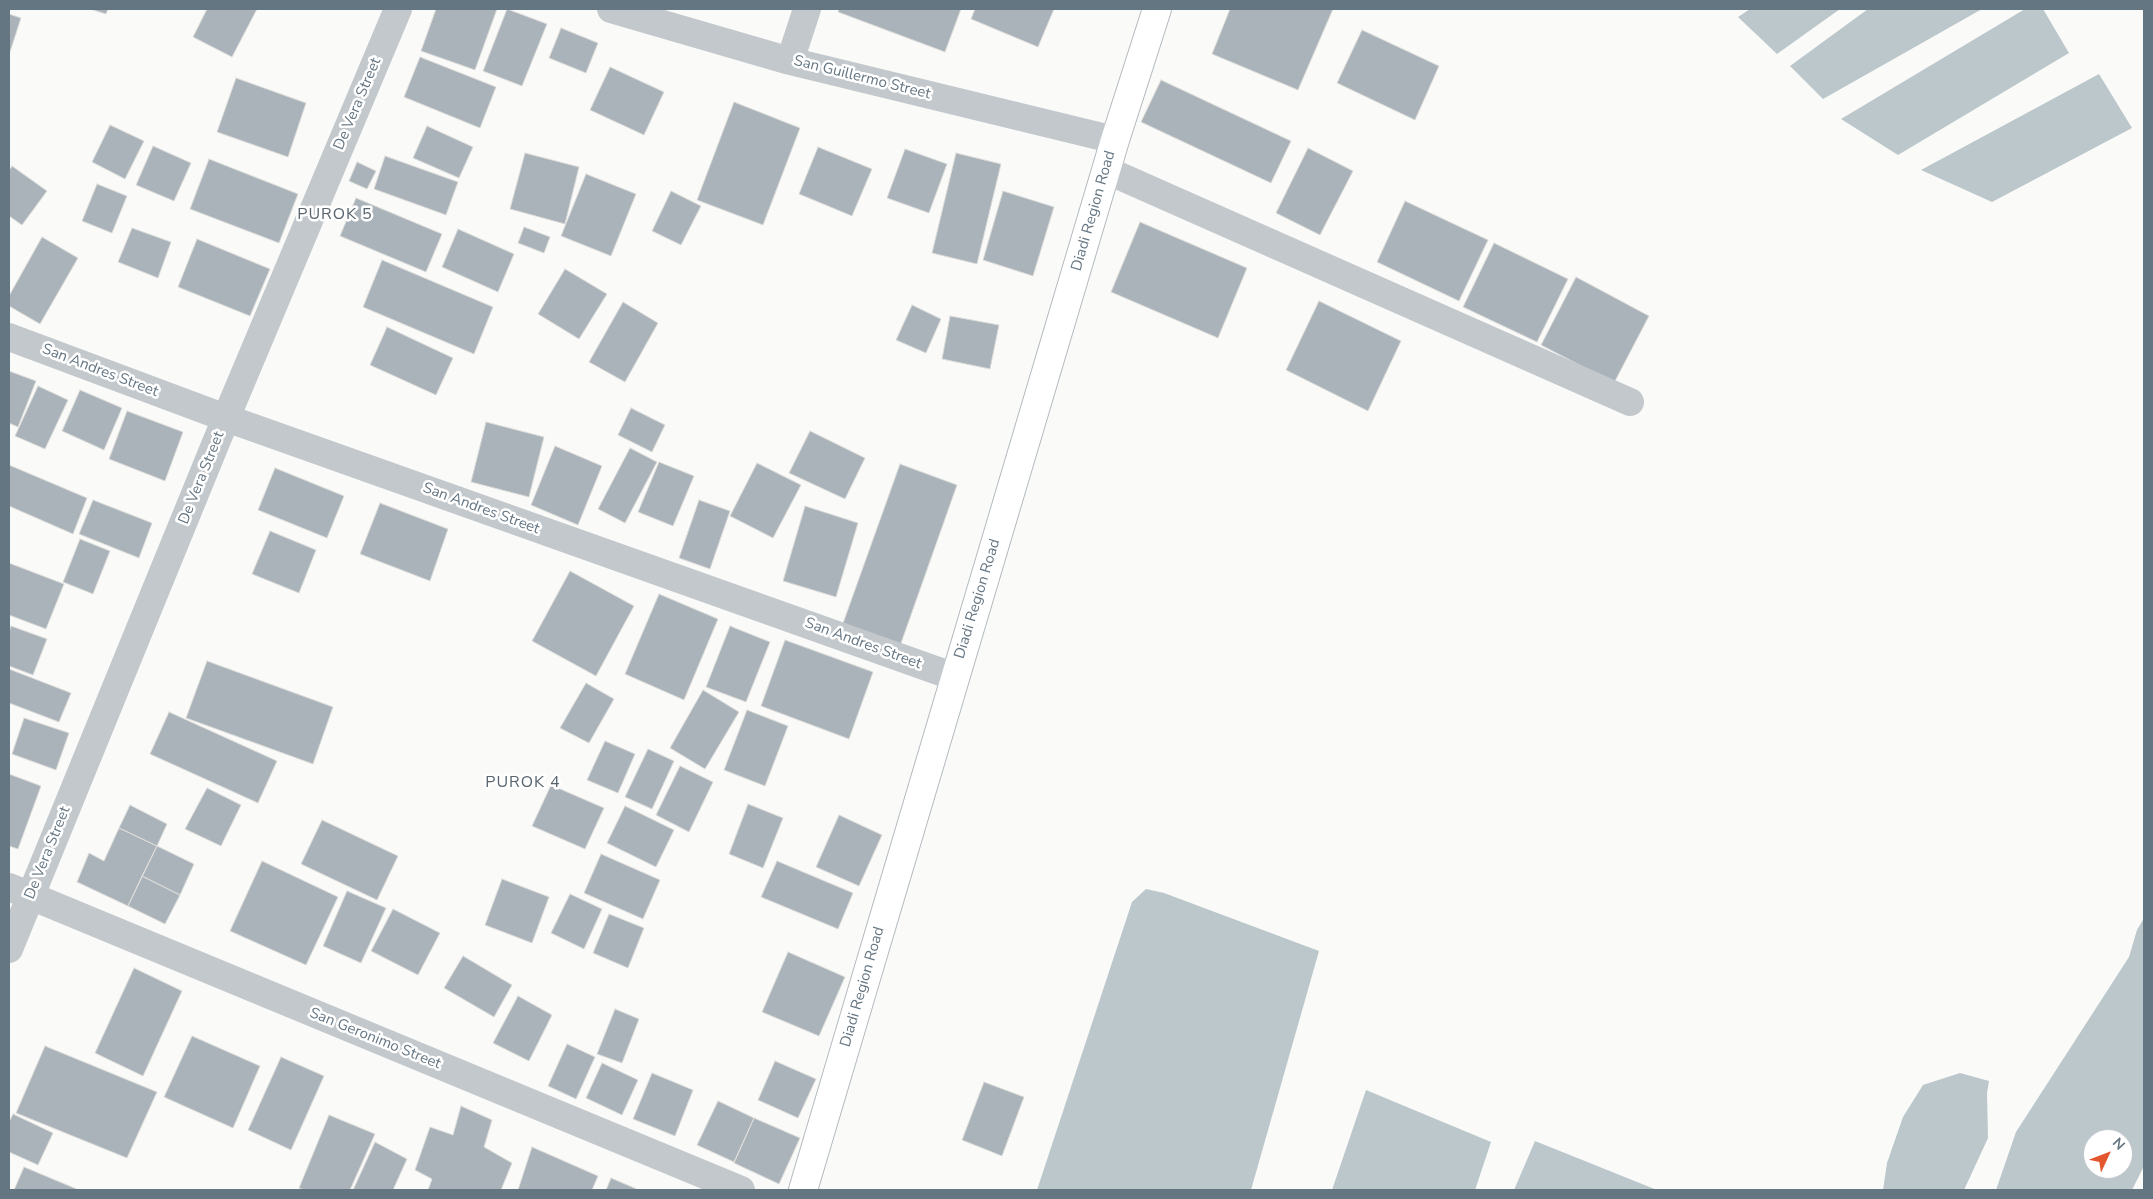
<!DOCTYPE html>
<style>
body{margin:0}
#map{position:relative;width:2153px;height:1199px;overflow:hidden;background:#fafaf8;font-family:"Nunito Sans",sans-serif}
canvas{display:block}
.frame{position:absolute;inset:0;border:10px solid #657683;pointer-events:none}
.north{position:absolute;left:2083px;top:1129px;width:50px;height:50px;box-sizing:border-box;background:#fff;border:1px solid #c1c8cd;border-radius:50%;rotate:47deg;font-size:14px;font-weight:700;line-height:20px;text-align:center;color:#657683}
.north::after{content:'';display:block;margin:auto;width:18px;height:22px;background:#e4572e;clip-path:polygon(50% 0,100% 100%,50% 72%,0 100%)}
</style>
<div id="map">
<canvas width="2153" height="1199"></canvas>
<div class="frame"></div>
<div class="north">N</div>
</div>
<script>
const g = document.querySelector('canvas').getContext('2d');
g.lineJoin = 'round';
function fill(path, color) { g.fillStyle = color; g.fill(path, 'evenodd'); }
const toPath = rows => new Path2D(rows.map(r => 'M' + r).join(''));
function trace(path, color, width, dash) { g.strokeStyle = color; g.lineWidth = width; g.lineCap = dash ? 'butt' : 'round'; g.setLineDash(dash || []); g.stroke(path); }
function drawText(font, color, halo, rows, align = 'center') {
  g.font = font + ' "Nunito Sans",sans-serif'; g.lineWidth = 5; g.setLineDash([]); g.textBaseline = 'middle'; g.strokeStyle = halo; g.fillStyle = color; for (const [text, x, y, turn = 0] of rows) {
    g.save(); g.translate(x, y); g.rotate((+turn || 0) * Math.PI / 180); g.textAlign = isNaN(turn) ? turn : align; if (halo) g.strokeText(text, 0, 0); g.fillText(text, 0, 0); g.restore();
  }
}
fill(toPath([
 [1750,9,1840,9,1777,54,1738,17],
 [1868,9,1982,9,1823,99,1790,66],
 [2025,9,2043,9,2069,53,1898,155,1841,119],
 [2099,74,2132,128,1992,202,1921,170],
 [1146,889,1164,893,1319,951,1251,1190,1037,1190,1132,902],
 [2144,918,2144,1166,2132,1190,1996,1190,2016,1132,2129,957,2137,930],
 [2093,1139,2123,1139,2123,1169,2093,1169],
 [1960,1073,1989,1081,1987,1093,1988,1138,1964,1190,1883,1190,1887,1163,1903,1117,1923,1085],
 [1366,1090,1491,1142,1475,1190,1332,1190],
 [1535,1141,1657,1190,1514,1190]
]), '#bbc7cb');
const building = toPath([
 [90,9,108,9,106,14,90,9],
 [207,9,257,9,232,57,193,37,207,9],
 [436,9,497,9,475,70,421,51,436,9],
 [507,9,547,24,522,86,483,71,507,9],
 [839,9,961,9,945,52,838,12,839,9],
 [975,9,1054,9,1038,47,971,19,975,9],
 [1230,9,1333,9,1298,90,1212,54,1230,9],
 [9,14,21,18,9,55,9,14],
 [561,28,598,43,586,73,549,58,561,28],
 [1362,30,1439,66,1415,120,1337,83,1362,30],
 [420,57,496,87,480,128,404,97,420,57],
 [610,67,664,92,644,135,590,110,610,67],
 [236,78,306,103,288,157,217,132,236,78],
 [1161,80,1291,141,1271,183,1141,122,1161,80],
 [734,102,800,128,763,225,697,200,734,102],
 [110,125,144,141,125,179,92,162,110,125],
 [427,126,473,147,459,178,413,158,427,126],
 [153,146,191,163,174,201,136,185,153,146],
 [818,147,872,169,852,216,799,194,818,147],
 [1308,148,1353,171,1320,235,1276,213,1308,148],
 [905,149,947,164,929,213,887,198,905,149],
 [525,153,579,167,565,224,510,209,525,153],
 [956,153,1001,164,977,264,932,253,956,153],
 [385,156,458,182,446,215,374,189,385,156],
 [209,159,298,194,279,243,190,209,209,159],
 [357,162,376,171,367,189,349,181,357,162],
 [12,166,47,191,22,225,9,216,9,171,12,166],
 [586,174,636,194,611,256,561,236,586,174],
 [97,184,127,196,112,233,82,221,97,184],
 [671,191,701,206,681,245,652,231,671,191],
 [1003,191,1054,207,1033,276,983,260,1003,191],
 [356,198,442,234,426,272,340,236,356,198],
 [1405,201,1488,240,1459,301,1377,262,1405,201],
 [1140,222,1247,268,1218,338,1111,292,1140,222],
 [524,227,550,237,544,253,518,243,524,227],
 [132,228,171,242,158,278,118,262,132,228],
 [458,229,514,254,498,292,442,267,458,229],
 [42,237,78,258,40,324,9,306,9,296,42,237],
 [197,239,270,269,250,316,178,287,197,239],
 [1494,243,1568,279,1537,342,1463,307,1494,243],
 [382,260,493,307,474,354,363,307,382,260],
 [565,269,607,294,579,339,538,314,565,269],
 [1576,277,1649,316,1614,383,1541,345,1576,277],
 [1319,301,1401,341,1368,411,1286,370,1319,301],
 [623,302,658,323,625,382,589,362,623,302],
 [912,305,941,319,926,353,896,340,912,305],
 [950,316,999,325,990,369,942,359,950,316],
 [387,327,453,358,436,395,370,365,387,327],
 [9,371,36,381,18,427,9,423,9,371],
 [38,386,68,400,45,449,15,436,38,386],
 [80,390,122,408,104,450,62,431,80,390],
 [631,408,665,425,652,452,618,435,631,408],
 [127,411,183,432,165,481,109,459,127,411],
 [486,422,544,437,529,497,471,482,486,422],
 [810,431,865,458,845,499,789,473,810,431],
 [555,446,602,466,578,525,531,505,555,446],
 [630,448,657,462,625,523,598,509,630,448],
 [659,462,694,476,673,526,638,512,659,462],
 [757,463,801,485,773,538,730,516,757,463],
 [900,464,957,485,900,646,842,626,900,464],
 [9,465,87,498,73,534,9,506,9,465],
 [275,468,344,496,327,538,258,510,275,468],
 [93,500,152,523,139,558,79,534,93,500],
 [699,500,730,511,710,569,679,558,699,500],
 [380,503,448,529,430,581,360,554,380,503],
 [805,506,858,523,836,597,783,581,805,506],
 [270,531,316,550,299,593,252,574,270,531],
 [80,539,110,551,93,594,63,582,80,539],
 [9,563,64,584,46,629,9,615,9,563],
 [570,571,634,606,596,676,532,641,570,571],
 [659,594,718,619,684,700,625,674,659,594],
 [11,626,47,639,33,675,9,666,9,632,11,626],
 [730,626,770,642,746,702,706,687,730,626],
 [785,640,873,672,849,739,761,706,785,640],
 [207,661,333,707,313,764,186,718,207,661],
 [9,669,71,693,59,722,9,703,9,669],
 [586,683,614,699,589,743,560,728,586,683],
 [703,690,739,712,705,769,670,748,703,690],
 [747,710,788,726,765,786,724,770,747,710],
 [169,712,277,761,258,803,150,754,169,712],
 [24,718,69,733,56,770,12,754,24,718],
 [605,741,635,754,618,793,587,780,605,741],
 [648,749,674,761,652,809,625,797,648,749],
 [680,766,713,782,689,832,656,815,680,766],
 [9,774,41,786,18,849,9,846,9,774],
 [551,785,604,808,585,849,532,826,551,785],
 [207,788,241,805,221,846,185,829,207,788],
 [748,804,783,818,763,868,729,854,748,804],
 [130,805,167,824,157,846,119,828,130,805],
 [625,806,674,830,656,867,607,843,625,806],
 [839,815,882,835,859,886,816,867,839,815],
 [322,820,398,856,377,900,301,864,322,820],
 [119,828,157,846,128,906,77,882,89,853,104,861,119,828],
 [157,846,194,864,180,895,142,876,157,846],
 [601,854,660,880,643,919,584,893,601,854],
 [262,861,338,897,306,965,230,931,262,861],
 [777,861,853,893,838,929,761,897,777,861],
 [142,876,180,895,165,924,128,906,142,876],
 [502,879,549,897,532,943,485,925,502,879],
 [347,891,386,908,361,963,323,946,347,891],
 [570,894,602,909,584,949,551,933,570,894],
 [393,909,440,933,418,975,371,951,393,909],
 [609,914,644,928,628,968,593,953,609,914],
 [788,952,845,977,819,1036,762,1012,788,952],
 [463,956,512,985,494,1017,444,988,463,956],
 [134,968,182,991,143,1076,95,1053,134,968],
 [518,996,552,1015,529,1061,493,1043,518,996],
 [615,1009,639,1019,622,1063,597,1054,615,1009],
 [192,1036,260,1066,233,1128,164,1097,192,1036],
 [567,1044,595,1057,576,1099,548,1086,567,1044],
 [45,1046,157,1092,127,1158,16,1113,45,1046],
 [281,1057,324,1076,291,1150,248,1130,281,1057],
 [775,1061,816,1079,798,1118,758,1100,775,1061],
 [602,1063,638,1080,622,1115,586,1098,602,1063],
 [652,1073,693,1090,675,1136,633,1119,652,1073],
 [984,1082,1024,1097,1002,1156,962,1140,984,1082],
 [718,1101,754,1118,734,1162,697,1145,718,1101],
 [461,1106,492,1120,484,1147,512,1163,501,1190,428,1190,432,1179,415,1170,430,1127,453,1135,461,1106],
 [13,1114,53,1133,38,1165,9,1152,9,1122,13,1114],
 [329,1115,375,1134,350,1190,304,1190,299,1188,329,1115],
 [754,1118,800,1138,779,1184,734,1163,754,1118],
 [375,1142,407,1159,393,1190,353,1190,375,1142],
 [532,1147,598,1176,592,1190,518,1190,532,1147],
 [24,1167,79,1190,14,1190,24,1167],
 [611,1178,639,1190,606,1190,611,1178]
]);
fill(building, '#aab3b9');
trace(building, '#dcdcda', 1);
const secondary = toPath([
 [803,1190,1115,140,1157,9]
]);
trace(secondary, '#b3babf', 30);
trace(toPath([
 [611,9,790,61,1115,140],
 [790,61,807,9],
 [1106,170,1630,402],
 [9,337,226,418,955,677],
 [9,887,741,1190],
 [9,949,226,418,398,9]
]), '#c3c8cc', 28);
trace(secondary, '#fff', 28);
drawText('15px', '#657683', '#fff', [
 ["San Guillermo Street",862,78,14],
 ["De Vera Street",358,104,-67],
 ["Diadi Region Road",1094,211,-74],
 ["San Andres Street",100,371,21],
 ["De Vera Street",202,478,-68],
 ["San Andres Street",481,509,20],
 ["Diadi Region Road",978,599,-73],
 ["San Andres Street",863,644,20],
 ["De Vera Street",48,853,-68],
 ["Diadi Region Road",863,987,-74],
 ["San Geronimo Street",375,1039,22]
]);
g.letterSpacing = '1px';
drawText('16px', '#57646e', '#fff', [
 ["PUROK 5",335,215],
 ["PUROK 4",523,783]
]);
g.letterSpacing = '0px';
</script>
